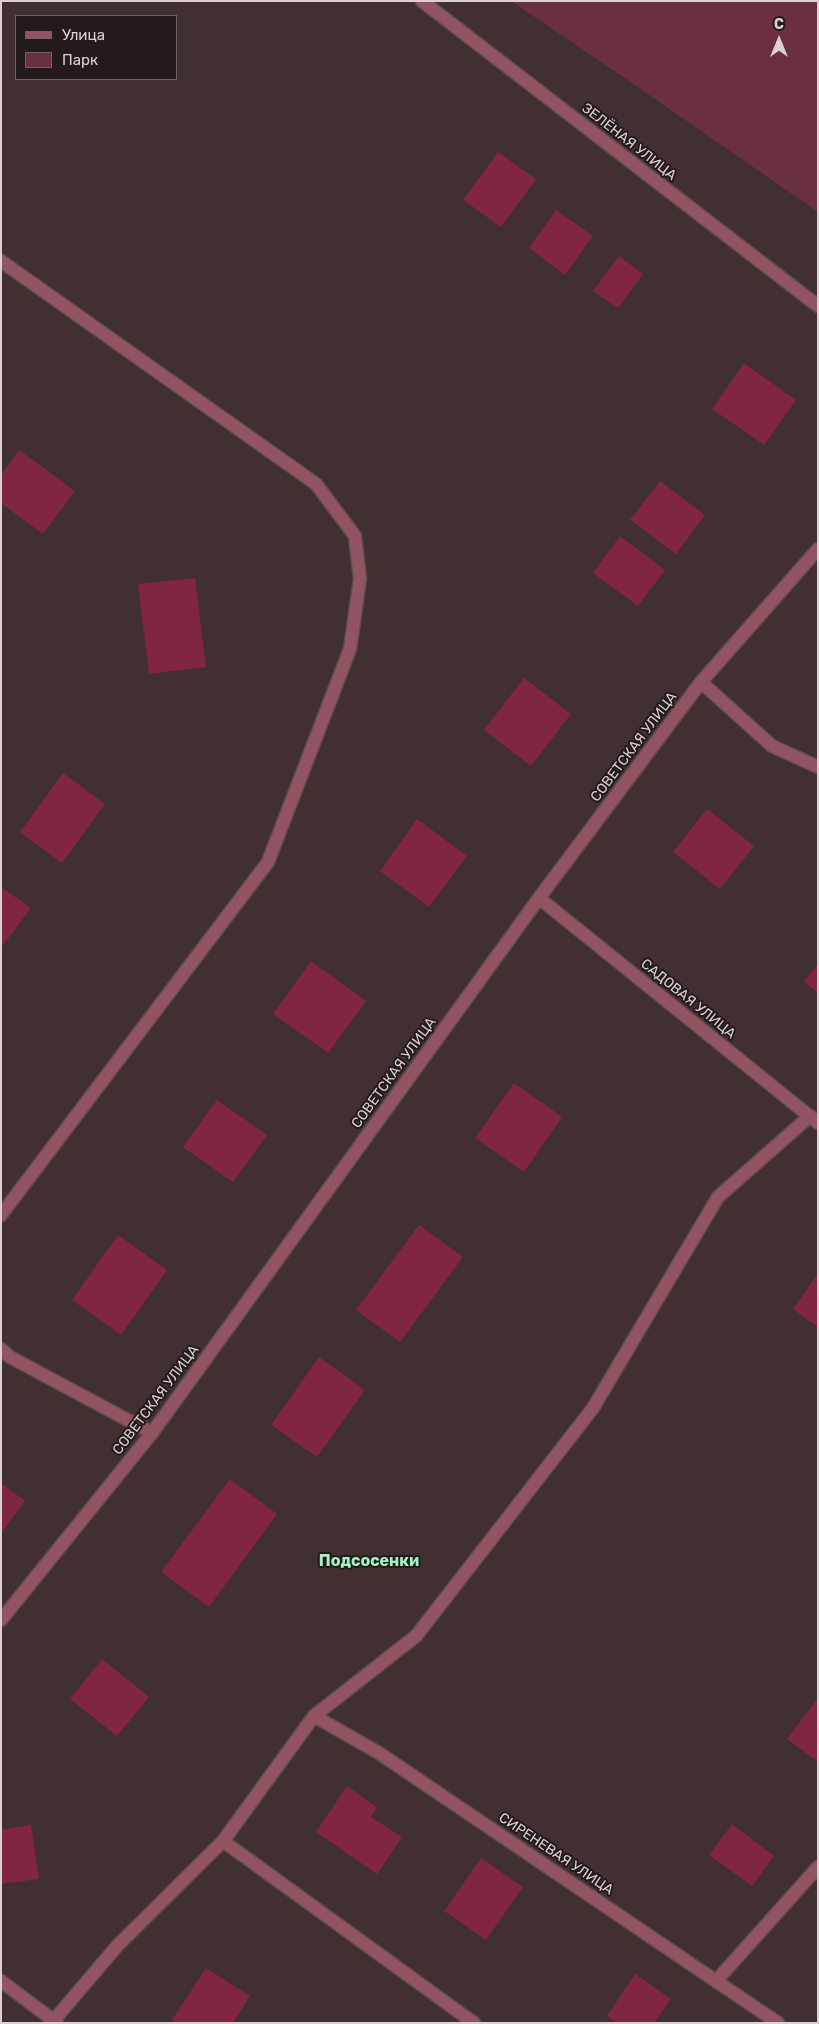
<!DOCTYPE html>
<meta charset="utf-8">
<style>
body{margin:0}
#map{position:relative;width:819px;height:2024px;overflow:hidden;background:#422f32;font-family:Rubik,sans-serif}
canvas{display:block}
.frame{position:absolute;inset:0;border:2px solid #ddd0d2;pointer-events:none}
.legend{position:absolute;left:15px;top:15px;width:162px;height:65px;box-sizing:border-box;background:#231a1b;border:1px solid #6d6364;margin:0;padding:6px 9px;list-style:none;font-size:15px;color:#ddd0d2}
.legend li{display:flex;align-items:center;gap:10px;height:25px}
.legend b{width:25px;border:1px solid #6d6364}
.north{position:absolute;left:754px;top:15px;width:50px;height:50px;-webkit-text-stroke:4px #231a1b;paint-order:stroke;rotate:0deg;font-size:14px;font-weight:700;line-height:20px;text-align:center;color:#ddd0d2}
.north::after{content:'';display:block;margin:auto;width:18px;height:22px;background:#ddd0d2;clip-path:polygon(50% 0,100% 100%,50% 72%,0 100%)}
</style>
<div id="map">
<canvas width="819" height="2024"></canvas>
<div class="frame"></div>
<ul class="legend">
<li><b style="height:6px;background:#925460"></b>Улица</li>
<li><b style="height:14px;background:#6b303d"></b>Парк</li>
</ul>
<div class="north">С</div>
</div>
<script>
const g = document.querySelector('canvas').getContext('2d');
g.lineJoin = 'round';
function fill(path, color) { g.fillStyle = color; g.fill(path, 'evenodd'); }
const toPath = rows => new Path2D(rows.map(r => 'M' + r).join(''));
function trace(path, color, width, dash) { g.strokeStyle = color; g.lineWidth = width; g.lineCap = dash ? 'butt' : 'round'; g.setLineDash(dash || []); g.stroke(path); }
function drawText(font, color, halo, rows, align = 'center') {
  g.font = font + ' Rubik,sans-serif'; g.lineWidth = 4; g.setLineDash([]); g.textBaseline = 'middle'; g.strokeStyle = halo; g.fillStyle = color; for (const [text, x, y, turn = 0] of rows) {
    g.save(); g.translate(x, y); g.rotate((+turn || 0) * Math.PI / 180); g.textAlign = isNaN(turn) ? turn : align; if (halo) g.strokeText(text, 0, 0); g.fillText(text, 0, 0); g.restore();
  }
}
fill(toPath([
 [511,1,818,1,818,212,616,72]
]), '#6b303d');
fill(toPath([
 [498,152,536,179,501,227,463,200],
 [556,210,593,236,565,275,529,248],
 [619,256,643,274,618,308,593,291],
 [744,363,796,400,764,445,712,409],
 [19,450,75,491,43,534,1,503,1,475],
 [660,481,705,515,676,554,630,520],
 [620,536,665,570,638,606,593,573],
 [195,578,206,667,149,674,138,584],
 [524,678,571,714,531,766,484,730],
 [63,773,105,804,62,863,20,832],
 [707,809,754,846,720,889,673,852],
 [417,819,467,856,429,907,380,871],
 [1,887,31,908,1,948],
 [311,961,366,1001,328,1053,273,1014],
 [818,964,818,993,804,982],
 [514,1083,562,1117,524,1172,475,1138],
 [217,1100,267,1135,233,1182,183,1147],
 [419,1225,463,1257,400,1342,356,1310],
 [118,1235,167,1270,121,1335,72,1300],
 [818,1273,818,1327,793,1309],
 [319,1357,365,1390,317,1457,271,1425],
 [230,1479,277,1514,209,1607,161,1572],
 [1,1483,25,1501,1,1533],
 [102,1659,149,1697,117,1736,70,1699],
 [818,1698,818,1762,787,1739],
 [347,1786,377,1807,371,1817,402,1837,377,1874,316,1832],
 [732,1824,774,1856,752,1886,709,1855],
 [31,1825,39,1879,1,1884,1,1830],
 [481,1858,523,1887,486,1940,444,1911],
 [206,1968,250,1996,233,2023,176,2023,172,2020],
 [635,1974,671,1999,654,2023,617,2023,607,2016]
]), '#80263f');
const lane = toPath([
 [1,261,316,484,355,536,360,579,350,649,268,862,1,1215],
 [701,682,772,746,818,767],
 [1,1349,10,1357,152,1433],
 [314,1716,379,1753,778,2023],
 [223,1841,474,2023],
 [716,1981,818,1867],
 [54,2020,118,1945,223,1841,314,1716,416,1636,593,1408,718,1197,810,1116]
]);
const street = toPath([
 [422,1,818,306],
 [539,898,818,1123],
 [1,1620,152,1433,539,898,701,682,818,549],
 [1,1981,57,2023]
]);
trace(lane, '#5e4c4f', 15);
trace(street, '#5e4c4f', 15);
trace(lane, '#925460', 12);
trace(street, '#925460', 12);
drawText('14px', '#ddd0d2', '#231a1b', [
 ["ЗЕЛЁНАЯ УЛИЦА",629,142,38],
 ["СОВЕТСКАЯ УЛИЦА",634,747,-53],
 ["САДОВАЯ УЛИЦА",688,999,39],
 ["СОВЕТСКАЯ УЛИЦА",394,1073,-54],
 ["СОВЕТСКАЯ УЛИЦА",156,1400,-53],
 ["СИРЕНЕВАЯ УЛИЦА",556,1854,34]
]);
drawText('bold 16px', '#a4f2c4', '#231a1b', [
 ["Подсосенки",369,1561]
]);
</script>
